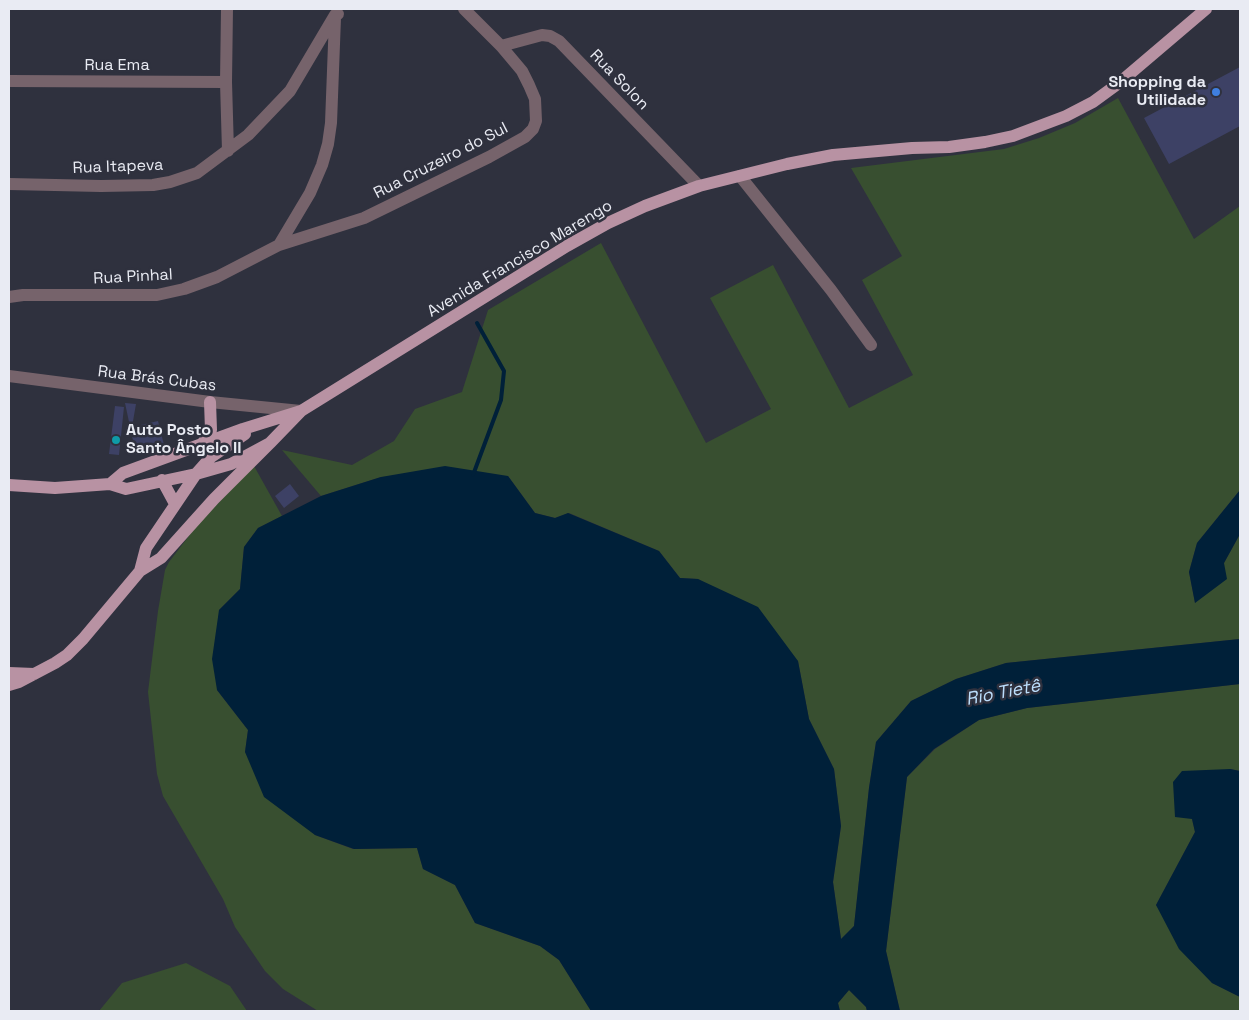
<!DOCTYPE html>
<meta charset="utf-8">
<style>
body{margin:0}
#map{position:relative;width:1249px;height:1020px;overflow:hidden;background:#2f313e;font-family:"Space Grotesk",sans-serif}
canvas{display:block}
.frame{position:absolute;inset:0;border:10px solid #e9ebf3;pointer-events:none}
</style>
<div id="map">
<canvas width="1249" height="1020"></canvas>
<div class="frame"></div>
</div>
<script>
const g = document.querySelector('canvas').getContext('2d');
g.lineJoin = 'round';
function fill(path, color) { g.fillStyle = color; g.fill(path, 'evenodd'); }
const toPath = rows => new Path2D(rows.map(r => 'M' + r).join(''));
function trace(path, color, width, dash) { g.strokeStyle = color; g.lineWidth = width; g.lineCap = dash ? 'butt' : 'round'; g.setLineDash(dash || []); g.stroke(path); }
function drawText(font, color, halo, rows, align = 'center') {
  g.font = font + ' "Space Grotesk",sans-serif'; g.lineWidth = 5; g.setLineDash([]); g.textBaseline = 'middle'; g.strokeStyle = halo; g.fillStyle = color; for (const [text, x, y, turn = 0] of rows) {
    g.save(); g.translate(x, y); g.rotate((+turn || 0) * Math.PI / 180); g.textAlign = isNaN(turn) ? turn : align; if (halo) g.strokeText(text, 0, 0); g.fillText(text, 0, 0); g.restore();
  }
}
fill(toPath([
 [1118,98,1194,239,1240,206,1240,490,1197,543,1189,572,1195,603,1224,563,1240,534,1240,639,1006,663,956,679,911,701,876,742,869,788,854,926,841,939,833,882,841,826,834,769,809,719,798,661,698,579,680,578,659,551,569,513,555,518,535,513,508,476,381,477,321,496,282,450,352,465,394,441,415,409,462,392,488,310,601,243,706,443,771,409,710,298,773,265,849,408,913,375,862,280,902,256,851,168,1004,149,1039,138,1075,123],
 [254,466,282,516,258,528,244,547,240,589,219,610,217,690,248,730,245,752,315,835,353,849,417,848,423,869,455,885,475,923,540,946,559,960,591,1011,318,1011,283,989,265,971,235,927,223,899,163,796,157,774,148,692,158,611,165,570,169,562,198,524],
 [1240,684,1240,771,1230,769,1192,819,1195,832,1156,905,1212,983,1240,997,1240,1011,900,1011,886,951,907,777,935,749,979,720,1027,708],
 [186,963,230,986,247,1011,99,1011,122,983],
 [849,990,866,1007,867,1011,840,1011,838,1003]
]), '#384f30');
fill(toPath([
 [445,466,508,476,535,513,555,518,568,513,659,551,680,578,698,579,758,607,798,661,809,719,834,769,841,826,833,882,841,939,854,926,869,788,876,742,911,701,956,679,1006,663,1240,639,1240,684,1027,708,979,720,934,749,907,777,886,951,900,1011,867,1011,866,1007,849,990,838,1003,840,1011,591,1011,559,960,540,946,475,923,455,885,423,869,417,848,354,849,315,835,264,797,245,752,248,730,217,690,212,659,219,610,240,589,244,547,258,528,321,496,381,477],
 [1240,490,1240,534,1224,563,1227,579,1195,603,1189,572,1197,543],
 [1230,769,1240,771,1240,997,1212,983,1179,949,1156,905,1195,832,1192,819,1175,817,1173,782,1182,771]
]), '#002039');
trace(toPath([
 [473,475,501,400,504,371,477,323]
]), '#002039', 4);
fill(toPath([
 [1240,67,1240,126,1169,164,1144,118],
 [125,403,136,404,132,427,158,421,165,449,136,455],
 [115,406,124,407,119,455,109,454],
 [290,484,299,496,284,508,275,496]
]), '#3d4165');
trace(toPath([
 [227,9,226,82,228,151],
 [501,46,542,35,550,36,559,41,699,186],
 [9,81,226,82],
 [740,176,831,290,871,345],
 [9,184,101,186,153,185,170,182,197,173,248,135,290,91,335,15,338,14],
 [279,245,310,193,322,165,328,144,331,123,335,18],
 [9,297,23,295,157,295,184,289,217,277,279,245,364,218,489,157,525,137,533,129,536,121,535,99,529,85,522,71,501,46,464,9],
 [9,376,210,402,301,411]
]), '#76636b', 12);
trace(toPath([
 [201,446,211,430,210,402],
 [162,480,175,504],
 [110,484,123,473,243,429,301,411,567,246,608,223,645,206,699,186,787,164,833,155,912,148,949,147,985,142,1013,136,1066,116,1093,102,1119,83,1206,9],
 [9,485,55,488,110,484,126,489,196,474,231,464,270,443,300,412],
 [140,571,146,548,196,474,211,457,245,434],
 [9,673,34,674],
 [9,685,19,682,55,663,67,655,83,639,140,571,161,558,214,499,270,443]
]), '#b892a3', 12);
for (const [x, y, r, color] of [
 [1216,92,5,"#3f7fe0"],
 [116,440,5,"#0f9aa8"]
]) { const dot = new Path2D(); dot.arc(x, y, r, 0, 2 * Math.PI); g.fillStyle = color; g.fill(dot); trace(dot, '#2f313e', 2); }
drawText('16px', '#e9ebf3', '#2f313e', [
 ["Rua Ema",117,66],
 ["Rua Solon",619,80,46],
 ["Rua Cruzeiro do Sul",441,161,-27],
 ["Rua Itapeva",118,167,-2],
 ["Avenida Francisco Marengo",520,259,-31],
 ["Rua Pinhal",133,277,-3],
 ["Rua Brás Cubas",157,379,7]
]);
drawText('bold 16px', '#e9ebf3', '#2f313e', [
 ["Shopping da",1206,83],
 ["Utilidade",1206,101],
 ["Auto Posto",126,431,"left"],
 ["Santo Ângelo II",126,449,"left"]
], 'right');
drawText('italic 18px', '#bbddfb', '#2f313e', [
 ["Rio Tietê",1003,693,-11]
]);
</script>
